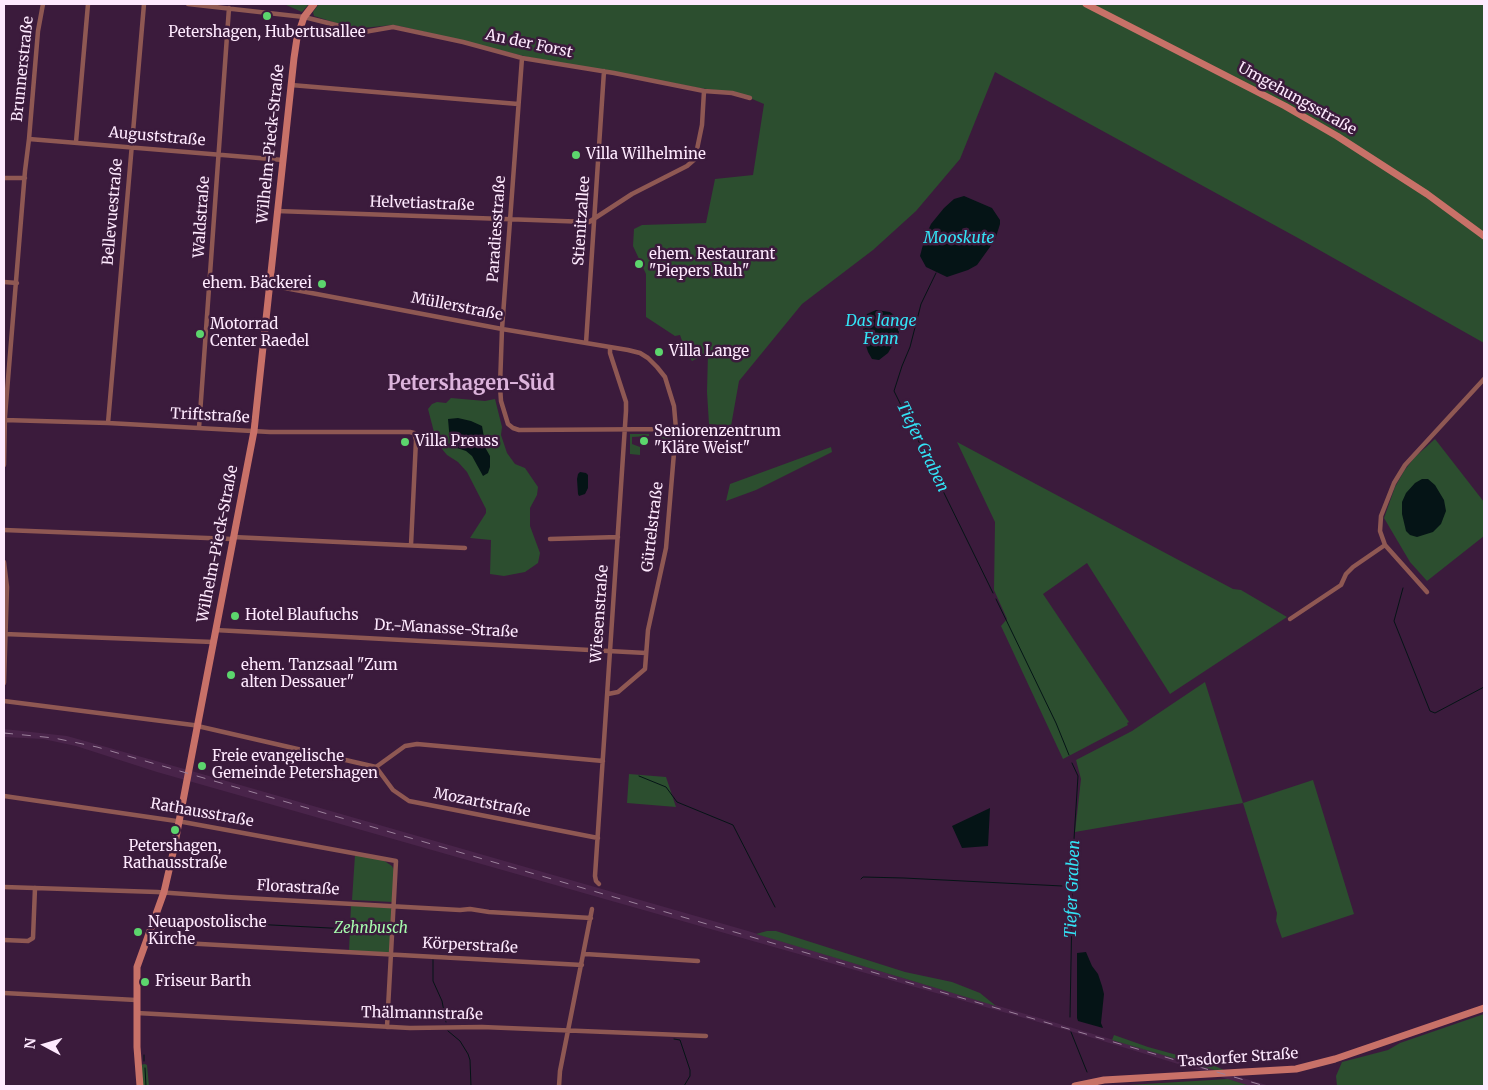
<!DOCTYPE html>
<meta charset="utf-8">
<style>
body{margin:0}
#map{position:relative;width:1488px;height:1090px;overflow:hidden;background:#3b1b3c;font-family:Merriweather,serif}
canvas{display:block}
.frame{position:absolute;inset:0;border:5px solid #fee9fe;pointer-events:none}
.north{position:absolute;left:20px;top:1020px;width:50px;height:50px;-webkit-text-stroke:4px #3b1b3c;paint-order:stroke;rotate:276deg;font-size:14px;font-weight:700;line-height:20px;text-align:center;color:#fee9fe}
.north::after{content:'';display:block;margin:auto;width:18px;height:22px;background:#fee9fe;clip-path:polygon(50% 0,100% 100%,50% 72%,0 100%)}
</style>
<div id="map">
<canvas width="1488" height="1090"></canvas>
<div class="frame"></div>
<div class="north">N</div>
</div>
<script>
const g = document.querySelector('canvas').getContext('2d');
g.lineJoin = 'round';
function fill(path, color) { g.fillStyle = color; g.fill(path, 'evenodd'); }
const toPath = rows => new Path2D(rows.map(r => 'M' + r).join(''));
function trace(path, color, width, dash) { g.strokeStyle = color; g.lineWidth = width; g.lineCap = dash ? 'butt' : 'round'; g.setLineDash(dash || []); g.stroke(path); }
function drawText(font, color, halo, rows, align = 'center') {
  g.font = font + ' Merriweather,serif'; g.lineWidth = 5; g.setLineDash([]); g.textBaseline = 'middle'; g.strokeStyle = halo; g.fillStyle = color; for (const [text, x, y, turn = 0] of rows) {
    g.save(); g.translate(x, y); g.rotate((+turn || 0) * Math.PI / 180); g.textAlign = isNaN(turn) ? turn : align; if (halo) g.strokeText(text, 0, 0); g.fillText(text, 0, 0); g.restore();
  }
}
fill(toPath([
 [4,729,67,736,195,772,748,931,910,980,1270,1086,1250,1086,1070,1031,157,772,76,746,43,739,4,737]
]), '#49244a');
fill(toPath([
 [284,4,309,4,302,12],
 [319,4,1484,4,1484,343,1298,238,995,72,960,159,916,211,873,250,802,304,739,381,731,426,709,424,707,392,708,353,692,361,686,352,680,335,675,336,646,317,646,274,633,246,634,229,642,225,706,223,715,179,753,175,764,104,738,93,699,88,528,57,404,27,393,25,362,28,346,26,314,16,313,12],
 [451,398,485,401,495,399,502,427,501,435,507,453,515,464,525,468,538,487,537,495,530,508,530,526,540,553,538,563,525,572,504,576,490,574,491,540,470,538,486,513,486,509,467,472,458,462,447,455,442,449,435,436,428,409,432,404,437,402,446,403],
 [630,434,649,434,649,436,632,437,632,444,640,447,640,455,630,454],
 [654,434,670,434,669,448,657,447,657,444,659,444,659,438,654,436],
 [1435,439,1484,502,1484,536,1427,581,1410,562,1384,518,1395,487,1404,471,1414,458],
 [957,442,1233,589,1241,590,1287,617,1170,694,1087,563,1043,594,1129,722,1127,723,1128,725,1063,759,1001,626,1007,619,994,590,995,522],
 [831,447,832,452,756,490,726,501,730,484],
 [1205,682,1243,803,1313,780,1354,914,1282,938,1276,921,1277,913,1243,803,1075,832,1081,779,1076,760,1132,731],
 [629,774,666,777,676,807,627,803],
 [355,855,383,860,392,866,395,872,393,902,352,900],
 [351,905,392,907,391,953,349,951],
 [767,931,776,931,905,972,952,982,980,993,996,1006,756,934],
 [1484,1014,1484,1086,1337,1086,1336,1076,1342,1062,1388,1050,1400,1043],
 [1114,1035,1148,1047,1213,1065,1228,1072,1221,1072,1112,1040],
 [145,1064,147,1065,149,1086,142,1086,140,1065],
 [1228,1079,1250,1086,1109,1086,1111,1086]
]), '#2c4e2f');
fill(toPath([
 [964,196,992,208,1000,220,1000,224,995,240,977,265,968,270,947,277,926,267,920,256,925,237,931,224,944,208,954,199],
 [876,310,890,312,899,319,900,327,898,336,888,353,879,360,872,359,868,352,864,339,863,326,867,314],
 [458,418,471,421,482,426,486,449,490,456,490,467,488,473,483,476,472,456,466,451,457,448,450,442,448,419],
 [580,472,586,473,588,475,588,488,585,494,579,496,578,494,577,479,578,474],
 [1422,479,1428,479,1435,485,1444,500,1446,511,1441,524,1433,532,1417,537,1410,535,1406,531,1402,514,1402,502,1406,493,1415,483],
 [990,808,988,846,962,848,952,826],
 [1086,952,1092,966,1098,974,1102,986,1104,994,1101,1023,1103,1028,1078,1021,1077,1018,1077,953]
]), '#051416');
trace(toPath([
 [936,273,921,304,910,347,902,366,894,391,993,593],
 [1403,588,1394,621,1430,711,1435,713,1484,687],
 [996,599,1056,723,1069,755],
 [639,776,666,787,677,802,733,825,775,907],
 [861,879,863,877,904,878,1062,886],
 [252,924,349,929],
 [352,929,391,931],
 [433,960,433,981,442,1001,446,1022],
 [1070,1017,1073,855,1078,776,1072,763],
 [448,1031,460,1041,468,1054,470,1060,471,1086],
 [1071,1032,1087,1072],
 [674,1039,680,1040,690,1070,690,1076,684,1086],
 [144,1055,144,1061],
 [145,1068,146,1086]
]), '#051416', 1);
trace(toPath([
 [188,4,304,17,364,32,393,27,463,42,522,58,614,73,704,91,732,93,750,98],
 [522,58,502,329,500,386,501,401,508,424,513,428,519,430,676,429],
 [291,85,518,104],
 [29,139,283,160],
 [76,142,88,4],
 [4,178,25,178],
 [277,211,589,222,632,194,687,166,695,159,702,125,704,91],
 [4,282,17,283],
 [269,285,502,329,628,350,640,353,648,358,657,367,665,377,669,390,674,406,676,429,666,548,648,630,645,669,618,692,608,694],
 [586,343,604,71],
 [4,420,108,423,270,432,410,432,414,433,416,440,411,545],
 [108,423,144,4],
 [199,428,229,8],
 [4,465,5,416,25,171,29,139,38,31,43,4],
 [4,530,232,539],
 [233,537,465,548],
 [550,539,618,537],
 [4,562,7,587,4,683],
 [1427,592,1385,545,1380,531,1381,516,1394,483,1405,465,1484,379],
 [1290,619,1341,585,1346,574,1353,567,1385,545],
 [215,630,646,653],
 [4,634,213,642],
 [4,701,193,725,376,767],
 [376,767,393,790,409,801,598,838],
 [376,767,405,746,417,744,603,761],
 [4,796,183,822,396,861,387,1027],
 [599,884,596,881,595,876,626,411,626,402,610,353,610,348],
 [4,887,157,892,227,897,460,910,470,909,489,912,591,918],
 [4,940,28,941,33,938,35,888],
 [146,941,582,965],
 [585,954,698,961],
 [4,993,136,1000],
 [137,1013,410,1028,482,1027,706,1036],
 [559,1086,560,1071,592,909]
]), '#8f5853', 4.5);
trace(toPath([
 [1086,4,1285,106,1337,136,1427,194,1484,236],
 [140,1086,137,1047,137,967,164,892,173,853,254,431,294,58,297,38,304,17,314,4],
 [1075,1086,1104,1080,1296,1069,1335,1059,1484,1008]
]), '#c87168', 7);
trace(toPath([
 [4,733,54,738,97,747,1265,1086]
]), '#9c819c', 1, [9, 9]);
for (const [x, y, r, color] of [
 [267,16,5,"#5cd56d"],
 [576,155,5,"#5cd56d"],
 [639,264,5,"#5cd56d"],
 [322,284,5,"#5cd56d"],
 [200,334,5,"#5cd56d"],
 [659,352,5,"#5cd56d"],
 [644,441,5,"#5cd56d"],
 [405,442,5,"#5cd56d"],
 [235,616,5,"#5cd56d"],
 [231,675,5,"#5cd56d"],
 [202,766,5,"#5cd56d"],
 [175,830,5,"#5cd56d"],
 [138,932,5,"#5cd56d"],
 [145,982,5,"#5cd56d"]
]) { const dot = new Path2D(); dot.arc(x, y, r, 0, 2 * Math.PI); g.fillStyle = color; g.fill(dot); trace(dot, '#3b1b3c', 2); }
drawText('15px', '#fee9fe', '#3b1b3c', [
 ["Petershagen, Hubertusallee",267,33,"center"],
 ["Villa Wilhelmine",586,155],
 ["ehem. Restaurant",649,255],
 ["\"Piepers Ruh\"",649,272],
 ["ehem. Bäckerei",312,284,"right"],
 ["Motorrad",210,325],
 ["Center Raedel",210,342],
 ["Villa Lange",669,352],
 ["Seniorenzentrum",654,432],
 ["\"Kläre Weist\"",654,449],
 ["Villa Preuss",415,442],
 ["Hotel Blaufuchs",245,616],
 ["ehem. Tanzsaal \"Zum",241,666],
 ["alten Dessauer\"",241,683],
 ["Freie evangelische",212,757],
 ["Gemeinde Petershagen",212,774],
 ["Petershagen,",175,847,"center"],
 ["Rathausstraße",175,864,"center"],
 ["Neuapostolische",148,923],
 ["Kirche",148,940],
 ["Friseur Barth",155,982]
], 'left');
drawText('15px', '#fee9fe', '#3b1b3c', [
 ["An der Forst",529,44,12],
 ["Brunnerstraße",23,69,-84],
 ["Umgehungsstraße",1297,99,29],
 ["Auguststraße",157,137,5],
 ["Wilhelm-Pieck-Straße",271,144,-84],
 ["Helvetiastraße",422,204,2],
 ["Bellevuestraße",113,212,-85],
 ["Waldstraße",202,217,-86],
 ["Stienitzallee",582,221,-86],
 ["Paradiesstraße",497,229,-86],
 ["Müllerstraße",457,307,11],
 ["Triftstraße",210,416,3],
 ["Gürtelstraße",653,527,-83],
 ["Wilhelm-Pieck-Straße",218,544,-79],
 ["Wiesenstraße",600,614,-86],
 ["Dr.-Manasse-Straße",446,629,3],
 ["Mozartstraße",482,803,11],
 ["Rathausstraße",202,813,10],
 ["Florastraße",298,888,3],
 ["Körperstraße",470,946,3],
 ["Thälmannstraße",422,1014,1],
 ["Tasdorfer Straße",1238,1058,-4]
]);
drawText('italic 15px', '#a6fcad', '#3b1b3c', [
 ["Zehnbusch",371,929]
]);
drawText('italic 16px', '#33e2f5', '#3b1b3c', [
 ["Mooskute",959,238],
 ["Das lange",881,321],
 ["Fenn",881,339],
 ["Tiefer Graben",922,447,64],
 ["Tiefer Graben",1073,889,-88]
]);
drawText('bold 20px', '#dcb4dc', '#3b1b3c', [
 ["Petershagen-Süd",471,384]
]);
</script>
